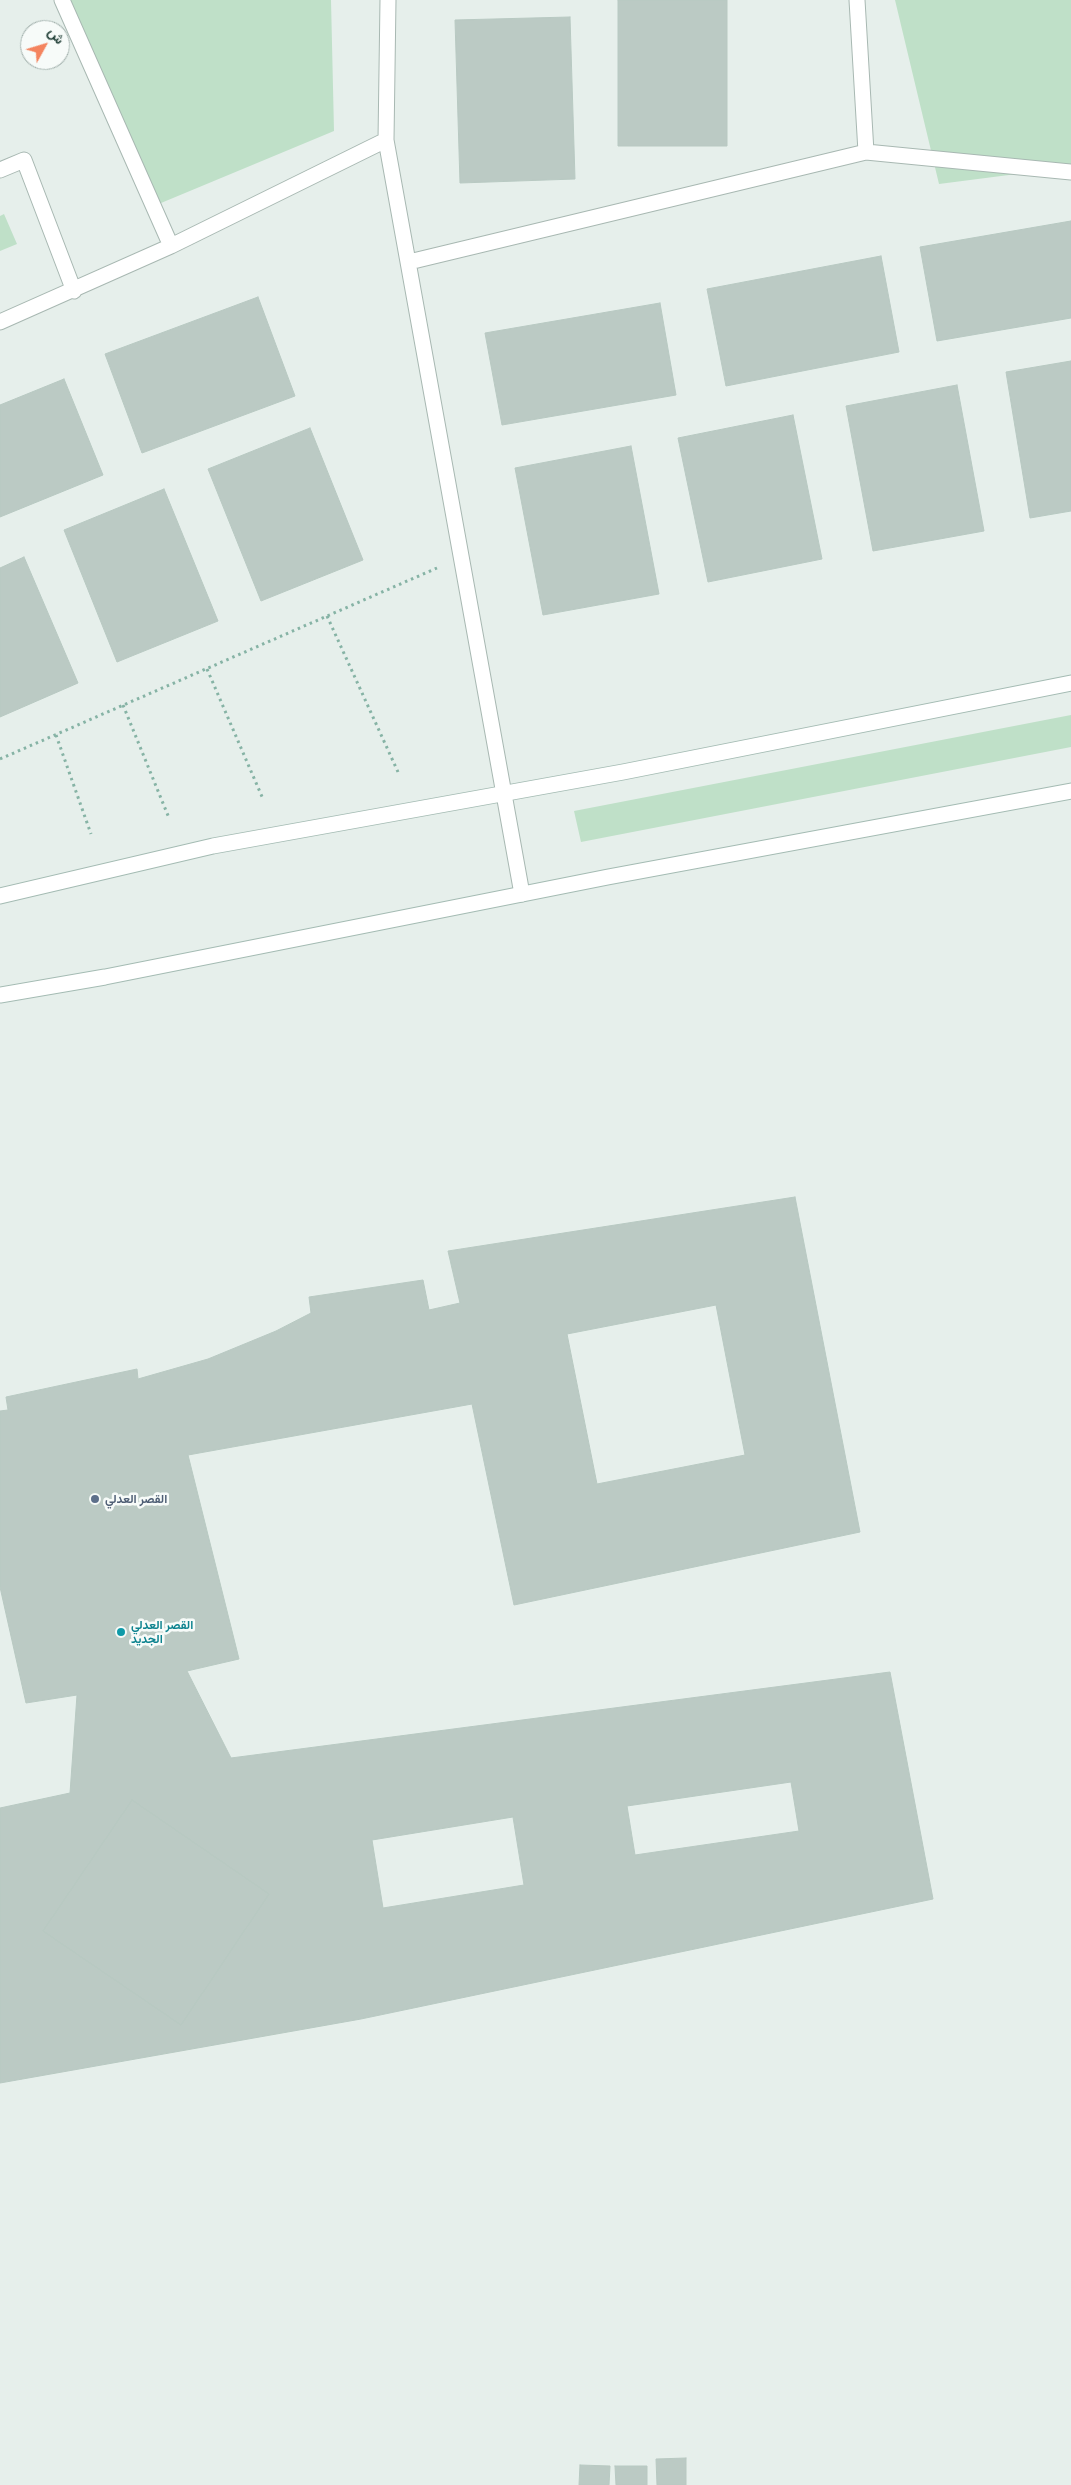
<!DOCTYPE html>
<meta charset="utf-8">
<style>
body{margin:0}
#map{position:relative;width:1071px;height:2485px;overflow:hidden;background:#e6efeb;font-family:Figtree,Vazirmatn,sans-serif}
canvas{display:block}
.north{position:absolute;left:20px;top:20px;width:50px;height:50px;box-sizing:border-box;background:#f7fbf9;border:1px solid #a3b1ad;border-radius:50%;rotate:51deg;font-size:14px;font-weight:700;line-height:20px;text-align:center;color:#24423a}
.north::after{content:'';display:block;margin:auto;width:18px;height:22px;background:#f4845f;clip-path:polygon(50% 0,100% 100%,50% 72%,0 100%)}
</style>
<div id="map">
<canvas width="1071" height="2485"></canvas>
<div class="north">ش</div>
</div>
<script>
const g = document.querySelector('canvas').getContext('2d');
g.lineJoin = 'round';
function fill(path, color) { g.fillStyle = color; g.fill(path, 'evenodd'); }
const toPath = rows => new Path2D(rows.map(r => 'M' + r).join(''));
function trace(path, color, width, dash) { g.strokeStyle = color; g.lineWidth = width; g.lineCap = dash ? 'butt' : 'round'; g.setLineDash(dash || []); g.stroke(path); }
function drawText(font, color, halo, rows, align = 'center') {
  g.font = font + ' Figtree,Vazirmatn,sans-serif'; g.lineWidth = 5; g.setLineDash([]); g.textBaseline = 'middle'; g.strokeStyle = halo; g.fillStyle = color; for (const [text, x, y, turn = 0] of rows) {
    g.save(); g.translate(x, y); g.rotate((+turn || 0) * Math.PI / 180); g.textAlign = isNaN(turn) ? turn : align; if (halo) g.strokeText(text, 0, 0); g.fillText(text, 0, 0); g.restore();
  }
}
fill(toPath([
 [61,0,331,0,334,131,149,208],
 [1071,0,1071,167,939,184,895,0],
 [4,214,17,244,0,251,0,216],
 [1071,715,1071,747,581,842,574,811]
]), '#bfe0c8');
const building = toPath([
 [618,0,727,0,727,146,618,146,618,0],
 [570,17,575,179,460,183,455,20,570,17],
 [1071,221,1071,318,937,341,920,247,1071,221],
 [881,256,899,352,726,386,707,289,881,256],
 [258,297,295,396,142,453,105,354,258,297],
 [660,303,676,395,502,425,485,333,660,303],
 [1071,361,1071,511,1030,518,1006,372,1071,361],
 [64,379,103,475,0,517,0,405,64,379],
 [957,385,984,531,873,551,846,406,957,385],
 [793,415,822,559,708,582,678,438,793,415],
 [310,428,363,560,261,601,208,469,310,428],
 [631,446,659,594,543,615,515,468,631,446],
 [164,489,218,621,117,662,64,530,164,489],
 [24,557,78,683,0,717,0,568,24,557],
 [795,1197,860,1532,514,1605,472,1404,188,1455,239,1659,187,1671,231,1758,890,1672,933,1899,361,2019,0,2083,0,1808,70,1793,77,1695,26,1703,0,1587,0,1411,8,1410,6,1397,137,1369,138,1379,208,1359,276,1331,311,1313,309,1297,423,1280,429,1310,460,1303,448,1251,795,1197],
 [716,1305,745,1455,597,1484,567,1334,716,1305],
 [791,1782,799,1831,635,1855,627,1806,791,1782],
 [132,1800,269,1894,181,2025,43,1931,132,1800],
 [513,1817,524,1885,383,1908,372,1840,513,1817],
 [132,1800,269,1894,181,2025,43,1931,132,1800],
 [686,2458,686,2485,657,2485,656,2459,686,2458],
 [580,2465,610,2466,609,2485,579,2485,580,2465],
 [615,2466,647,2466,647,2485,616,2485,615,2466]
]);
fill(building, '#bbcac4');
trace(building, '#b8c9c2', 1);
const street = toPath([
 [62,0,171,246],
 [388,0,386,140,522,894],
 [866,152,1071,172],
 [0,170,24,160,74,291],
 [409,262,866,152,857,0],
 [0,322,171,246,386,140]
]);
const secondary = toPath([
 [0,896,213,846,623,772,1071,683],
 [0,995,105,977,608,877,1071,791]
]);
trace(street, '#a8b8b2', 17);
trace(secondary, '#a4bbb3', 17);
trace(toPath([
 [327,616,398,772],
 [207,669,263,799],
 [123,705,169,818],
 [56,735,91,834],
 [0,759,437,568]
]), '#86b3a5', 3, [2.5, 4]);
trace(street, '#fff', 15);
trace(secondary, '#fff', 15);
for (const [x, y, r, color] of [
 [95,1499,5,"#5c6f8a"],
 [121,1632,5,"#0f9aa8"]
]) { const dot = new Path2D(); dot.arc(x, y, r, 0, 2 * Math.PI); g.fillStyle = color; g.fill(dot); trace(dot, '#f7fbf9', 2); }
drawText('bold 12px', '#4e5e75', '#f7fbf9', [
 ["القصر العدلي",105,1499]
], 'left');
drawText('bold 12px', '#0d838f', '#f7fbf9', [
 ["القصر العدلي",131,1625],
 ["الجديد",131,1639]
], 'left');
</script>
